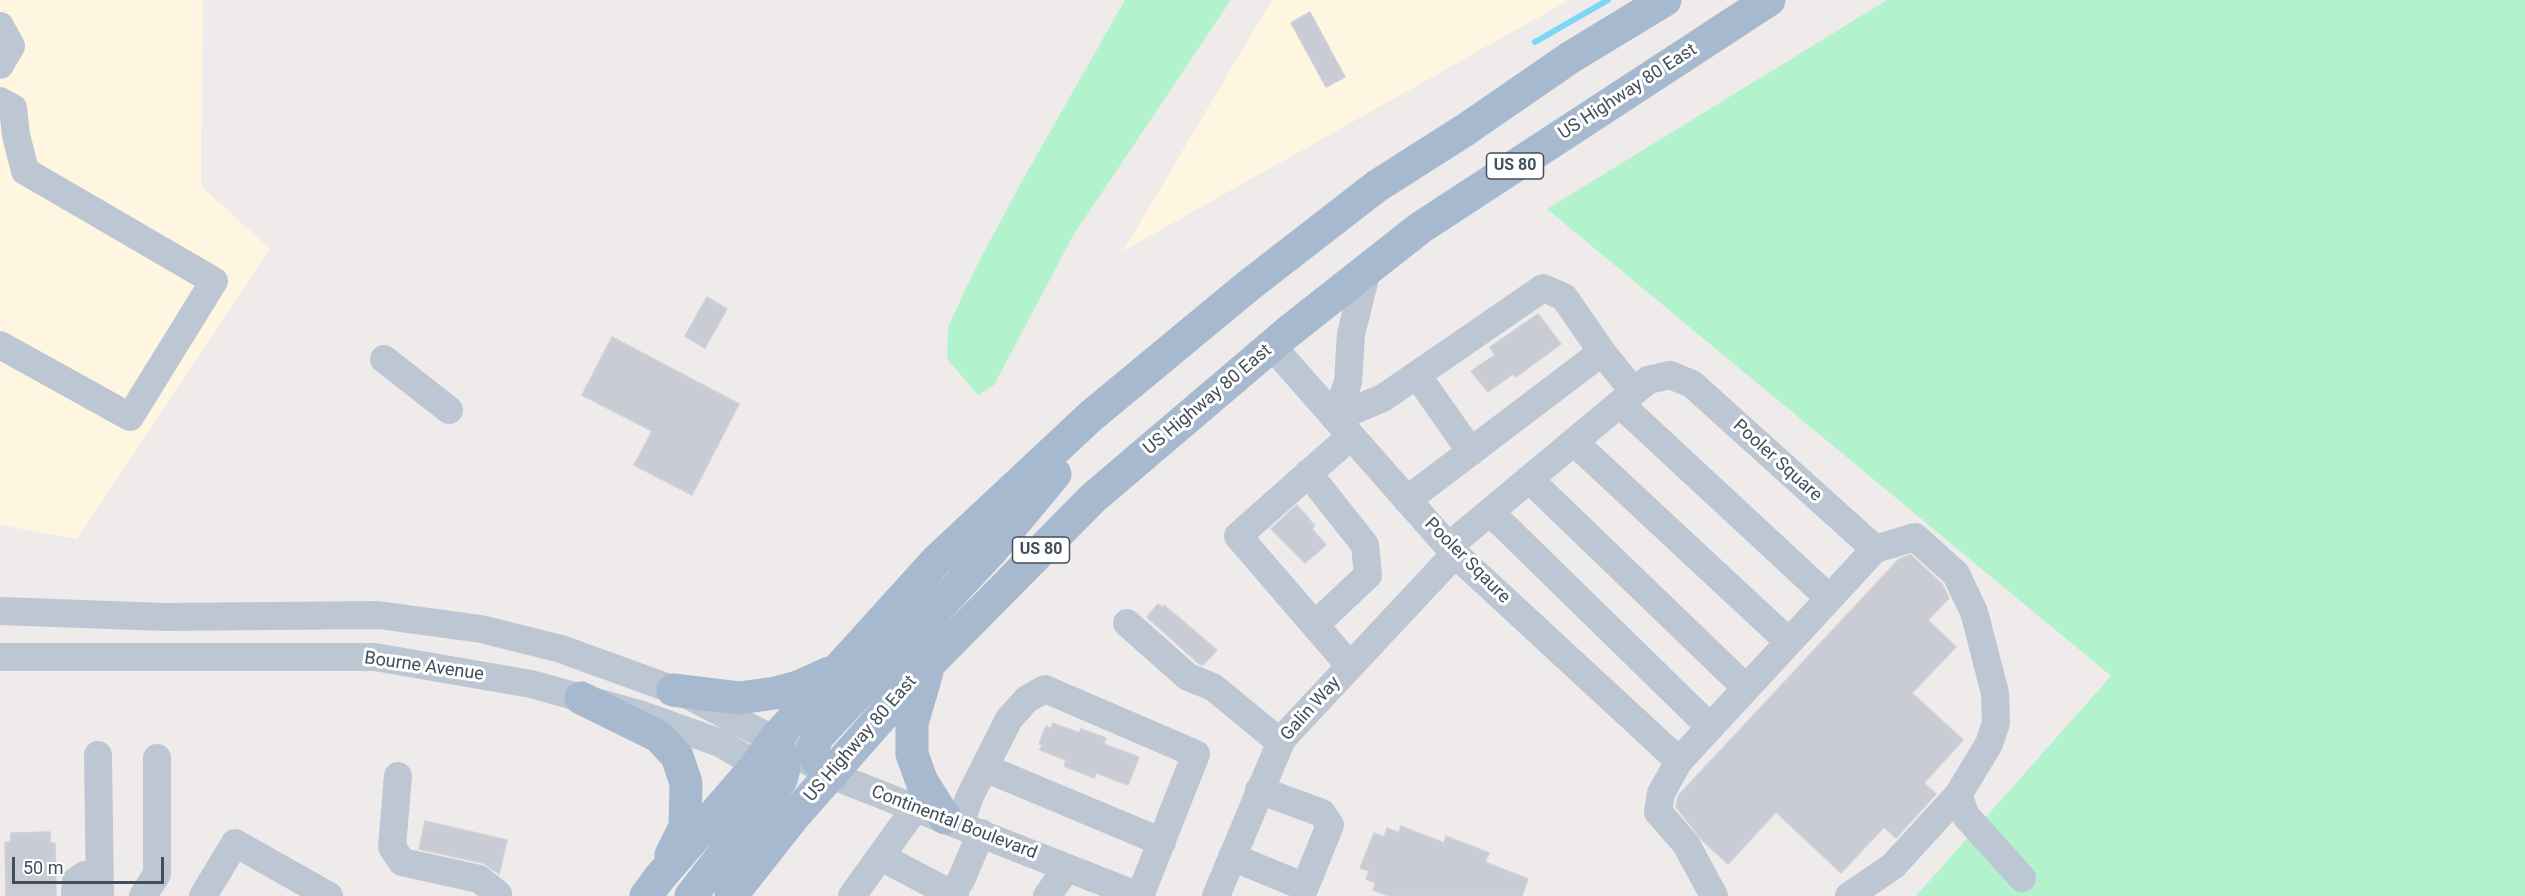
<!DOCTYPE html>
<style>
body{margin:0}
#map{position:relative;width:2525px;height:896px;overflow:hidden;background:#efebeb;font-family:Roboto,sans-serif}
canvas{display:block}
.scale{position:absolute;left:12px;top:857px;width:152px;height:27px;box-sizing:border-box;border:3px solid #424e5a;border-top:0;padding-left:8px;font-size:18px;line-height:21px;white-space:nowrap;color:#424e5a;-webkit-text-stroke:4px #fff;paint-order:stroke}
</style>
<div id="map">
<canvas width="2525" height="896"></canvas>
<div class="scale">50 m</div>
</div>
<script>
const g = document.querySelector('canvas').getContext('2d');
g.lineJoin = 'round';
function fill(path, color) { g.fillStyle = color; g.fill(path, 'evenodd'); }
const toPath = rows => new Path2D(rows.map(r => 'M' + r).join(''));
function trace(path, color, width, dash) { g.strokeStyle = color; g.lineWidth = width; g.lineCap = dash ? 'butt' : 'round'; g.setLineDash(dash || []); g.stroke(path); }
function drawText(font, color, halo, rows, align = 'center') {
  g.font = font + ' Roboto,sans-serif'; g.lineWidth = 6; g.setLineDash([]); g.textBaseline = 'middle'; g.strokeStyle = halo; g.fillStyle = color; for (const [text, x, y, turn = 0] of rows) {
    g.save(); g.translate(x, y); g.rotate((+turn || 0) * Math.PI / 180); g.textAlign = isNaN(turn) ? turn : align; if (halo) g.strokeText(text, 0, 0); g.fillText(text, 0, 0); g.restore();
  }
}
fill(toPath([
 [0,0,203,0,201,186,270,249,77,539,0,525],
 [1272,0,1569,0,1123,251]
]), '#fef6e0');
fill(toPath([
 [1125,0,1231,0,1074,234,994,385,978,395,947,359,948,327,975,269,1022,181],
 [1887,0,2525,0,2525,896,1916,896,2111,676,1547,209]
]), '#b2f3cd');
trace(toPath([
 [1535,42,1608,0]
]), '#7ad7f5', 6);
const building = toPath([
 [1310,12,1345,77,1326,87,1291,23,1310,12],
 [707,297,727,309,705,348,685,336,707,297],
 [1538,314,1561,344,1516,377,1513,374,1488,392,1471,371,1495,355,1490,347,1538,314],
 [612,337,739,404,692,495,634,465,652,431,582,395,612,337],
 [1297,505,1315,526,1312,529,1326,545,1305,563,1271,529,1297,505],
 [1911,555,1942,584,1949,598,1928,620,1956,647,1912,693,1963,740,1924,783,1936,794,1896,838,1884,827,1841,873,1776,812,1728,864,1703,841,1676,807,1678,796,1899,559,1911,555],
 [1158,604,1163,608,1164,605,1217,650,1203,665,1198,663,1147,617,1158,604],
 [1053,723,1079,733,1081,729,1106,738,1104,744,1139,757,1128,785,1096,773,1094,778,1064,766,1066,760,1040,750,1042,745,1039,744,1046,726,1051,729,1053,723],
 [425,821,507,840,499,874,483,863,419,849,425,821],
 [1401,826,1444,843,1446,836,1489,853,1485,862,1528,879,1522,896,1389,896,1373,890,1376,883,1366,879,1369,871,1360,868,1374,833,1384,837,1387,828,1399,833,1401,826],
 [50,832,50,843,55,843,56,896,6,896,5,842,11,842,11,833,50,832]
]);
fill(building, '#c9ccd4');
trace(building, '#ced1d8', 1.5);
trace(toPath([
 [0,26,11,46,0,65],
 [0,101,13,108,16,135,25,171,214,281,130,417,0,345],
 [1272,346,1455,554,1679,761],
 [1602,352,1634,392],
 [384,359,449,410],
 [1417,375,1471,452],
 [1620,404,1829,598],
 [1335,418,1383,398,1543,288,1564,297,1602,352,1407,500],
 [1335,418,1348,382,1351,334,1367,270],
 [1574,442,1789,642],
 [1308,473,1365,545,1368,575,1315,625],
 [1529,479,1746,688],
 [1490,512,1710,727],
 [1449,546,1648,380,1670,375,1692,384,1875,549,1679,761,1661,793,1658,812,1686,844,1714,896],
 [0,611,165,617,378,615,481,629,561,649,688,695,774,740,831,775,1139,896],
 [1127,623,1188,677,1213,687,1280,742],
 [0,657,375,657,531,684,639,714,720,743,757,765,778,768],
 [1350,666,1238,536,1351,436],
 [98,755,100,896],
 [985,768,1162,842],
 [398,776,392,847,402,862,479,879,498,894],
 [1958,795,1966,816,2022,878],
 [960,824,970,796,1009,719,1027,699,1045,689,1196,754,1140,896],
 [881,857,955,896],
 [1232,857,1305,887,1330,825,1322,813,1259,790],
 [75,892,76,881,85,875,99,874],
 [143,896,157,874,157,758],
 [203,896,235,843,329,896],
 [852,896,916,807],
 [949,896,961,880,981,833],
 [1047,896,1067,868],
 [1216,896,1282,739,1455,554],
 [1849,896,1893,866,1958,795,1989,744,1996,723,1995,693,1974,612,1956,574,1915,537,1875,549]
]), '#bcc7d3', 28);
trace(toPath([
 [927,672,912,723,912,754,922,782,945,818],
 [673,690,739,698,776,693,798,687,829,673],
 [581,698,658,736,677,756,686,783,685,827,671,855],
 [831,775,816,759,813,749,817,737,991,551,1055,474],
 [646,896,660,877,757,765,774,740,936,561,1091,416,1248,286,1377,186,1465,130,1571,57,1665,0],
 [691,896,781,780,784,769,781,753,774,740],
 [731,896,794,816,921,672,1093,498,1288,332,1420,228,1769,0]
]), '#a7b9ce', 33);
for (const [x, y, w] of [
 [1515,166,57],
 [1041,550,57]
]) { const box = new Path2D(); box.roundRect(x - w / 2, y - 13, w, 26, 4.5); g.fillStyle = '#fff'; g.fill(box); trace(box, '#424e5a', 1.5); }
drawText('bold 16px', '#424e5a', null, [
 ["US 80",1515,166],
 ["US 80",1041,550]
]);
drawText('18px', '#424e5a', '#fff', [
 ["US Highway 80 East",1628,92,-33],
 ["US Highway 80 East",1208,400,-40],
 ["Pooler Square",1777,461,42],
 ["Pooler Sqaure",1467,561,45],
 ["Bourne Avenue",424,667,8],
 ["Galin Way",1311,709,-48],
 ["US Highway 80 East",861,739,-49],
 ["Continental Boulevard",954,823,21]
]);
</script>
